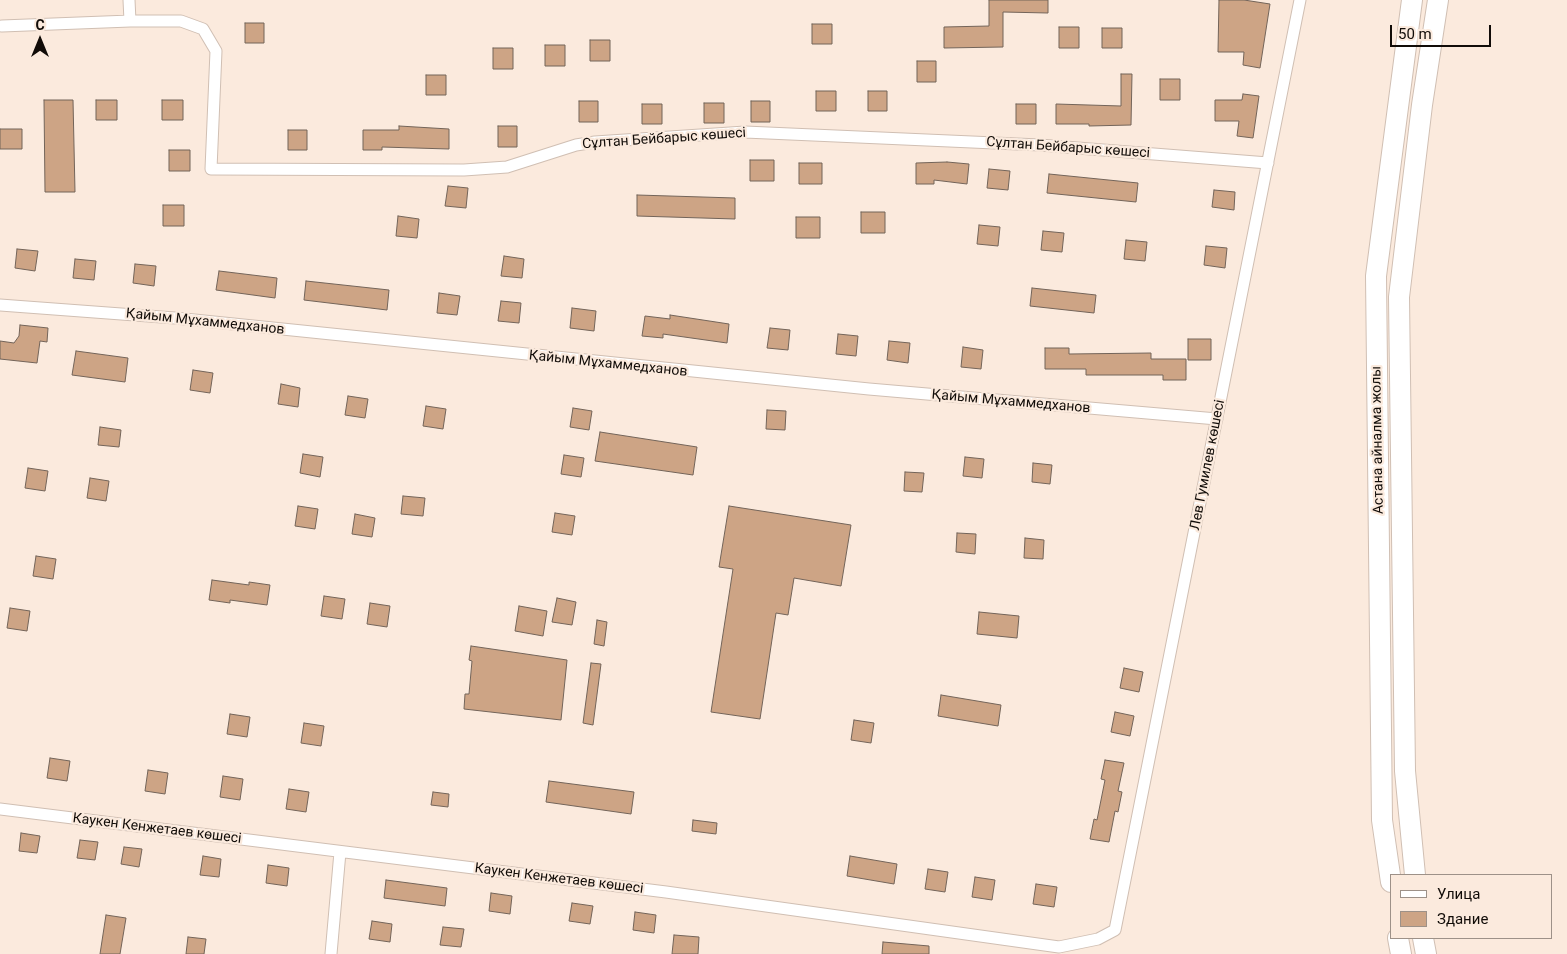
<!DOCTYPE html>
<meta charset="utf-8">
<style>
body{margin:0}
#map{position:relative;width:1567px;height:954px;overflow:hidden;background:#fbeadd;font-family:Roboto,sans-serif}
canvas{display:block}
.legend{position:absolute;left:1390px;top:874px;width:162px;height:65px;box-sizing:border-box;background:#fbeadd;border:1px solid #9d9188;margin:0;padding:6px 9px;list-style:none;font-size:15px;color:#110c08}
.legend li{display:flex;align-items:center;gap:10px;height:25px}
.legend b{width:25px;border:1px solid #9d9188}
.north{position:absolute;left:15px;top:15px;width:50px;height:50px;-webkit-text-stroke:4px #fbeadd;paint-order:stroke;rotate:0deg;font-size:14px;font-weight:700;line-height:20px;text-align:center;color:#110c08}
.north::after{content:'';display:block;margin:auto;width:18px;height:22px;background:#110c08;clip-path:polygon(50% 0,100% 100%,50% 72%,0 100%)}
.scale{position:absolute;left:1390px;top:25px;width:101px;height:22px;box-sizing:border-box;border:2px solid #110c08;border-top:0;padding-left:6px;font-size:15px;line-height:18px;white-space:nowrap;color:#110c08;-webkit-text-stroke:4px #fbeadd;paint-order:stroke}
</style>
<div id="map">
<canvas width="1567" height="954"></canvas>
<ul class="legend">
<li><b style="height:6px;background:#fff"></b>Улица</li>
<li><b style="height:14px;background:#cda485"></b>Здание</li>
</ul>
<div class="north">С</div>
<div class="scale">50 m</div>
</div>
<script>
const g = document.querySelector('canvas').getContext('2d');
g.lineJoin = 'round';
function fill(path, color) { g.fillStyle = color; g.fill(path, 'evenodd'); }
const toPath = rows => new Path2D(rows.map(r => 'M' + r).join(''));
function trace(path, color, width, dash) { g.strokeStyle = color; g.lineWidth = width; g.lineCap = dash ? 'butt' : 'round'; g.setLineDash(dash || []); g.stroke(path); }
function drawText(font, color, halo, rows, align = 'center') {
  g.font = font + ' Roboto,sans-serif'; g.lineWidth = 4.5; g.setLineDash([]); g.textBaseline = 'middle'; g.strokeStyle = halo; g.fillStyle = color; for (const [text, x, y, turn = 0] of rows) {
    g.save(); g.translate(x, y); g.rotate((+turn || 0) * Math.PI / 180); g.textAlign = isNaN(turn) ? turn : align; if (halo) g.strokeText(text, 0, 0); g.fillText(text, 0, 0); g.restore();
  }
}
const building = toPath([
 [989,0,1048,0,1048,13,1003,12,1003,47,944,48,944,27,989,26,989,0],
 [1219,0,1244,0,1270,4,1260,68,1243,65,1244,52,1218,52,1219,0],
 [245,23,264,23,264,43,245,43,245,23],
 [812,24,832,24,832,44,812,44,812,24],
 [1059,27,1079,27,1079,48,1059,48,1059,27],
 [1102,28,1122,28,1122,48,1102,48,1102,28],
 [590,40,610,40,610,61,590,61,590,40],
 [545,45,565,45,565,66,545,66,545,45],
 [493,48,513,48,513,69,493,69,493,48],
 [917,61,936,61,936,82,917,82,917,61],
 [1121,74,1132,74,1131,125,1089,126,1089,124,1056,124,1056,104,1121,106,1121,74],
 [426,75,446,75,446,95,426,95,426,75],
 [1160,79,1180,79,1180,100,1160,100,1160,79],
 [816,91,836,91,836,111,816,111,816,91],
 [868,91,887,91,887,111,868,111,868,91],
 [1243,94,1259,96,1253,138,1237,136,1239,121,1215,121,1215,100,1242,100,1243,94],
 [44,100,73,100,75,192,45,192,44,100],
 [96,100,117,100,117,120,96,120,96,100],
 [162,100,183,100,183,120,162,120,162,100],
 [579,101,598,101,598,122,579,122,579,101],
 [751,101,770,101,770,122,751,122,751,101],
 [704,103,724,103,724,123,704,123,704,103],
 [642,104,662,104,662,124,642,124,642,104],
 [1016,104,1036,104,1036,124,1016,124,1016,104],
 [399,126,449,129,449,149,382,147,382,150,363,150,363,130,399,130,399,126],
 [498,126,517,126,517,147,498,147,498,126],
 [0,129,22,129,22,149,0,149,0,129],
 [288,130,307,130,307,150,288,150,288,130],
 [169,150,190,150,190,171,169,171,169,150],
 [750,160,774,160,774,181,750,181,750,160],
 [947,162,969,164,967,184,934,180,934,184,916,184,916,163,947,162],
 [799,163,822,163,822,184,799,184,799,163],
 [989,169,1010,171,1008,190,987,188,989,169],
 [1049,174,1138,183,1136,202,1047,193,1049,174],
 [448,186,468,188,466,208,445,206,448,186],
 [1214,190,1235,192,1234,210,1212,207,1214,190],
 [637,195,735,198,735,219,637,216,637,195],
 [163,205,184,205,184,226,163,226,163,205],
 [861,212,885,212,885,233,861,233,861,212],
 [398,216,419,219,417,238,396,236,398,216],
 [796,217,820,217,820,238,796,238,796,217],
 [979,225,1000,227,998,246,977,244,979,225],
 [1043,231,1064,233,1062,252,1041,250,1043,231],
 [1126,240,1147,242,1145,261,1124,259,1126,240],
 [1206,246,1227,248,1225,268,1204,265,1206,246],
 [17,249,38,251,35,271,15,268,17,249],
 [504,256,524,259,522,278,501,276,504,256],
 [75,259,96,261,94,280,73,278,75,259],
 [135,264,156,266,154,286,133,283,135,264],
 [219,271,277,278,275,298,216,290,219,271],
 [306,281,389,290,387,310,304,300,306,281],
 [1032,288,1096,295,1094,313,1030,306,1032,288],
 [439,293,460,296,457,315,437,313,439,293],
 [501,301,521,303,519,323,498,321,501,301],
 [572,308,596,311,594,331,570,328,572,308],
 [670,315,729,324,727,343,663,334,663,338,642,336,645,316,670,319,670,315],
 [20,325,48,328,47,342,40,341,37,363,0,359,0,341,14,343,19,336,20,325],
 [770,328,790,330,788,350,767,348,770,328],
 [838,334,858,336,856,356,836,354,838,334],
 [1188,339,1211,339,1211,360,1188,360,1188,339],
 [889,341,910,343,908,363,887,360,889,341],
 [963,347,983,350,981,369,961,367,963,347],
 [1045,348,1069,348,1069,354,1151,353,1151,359,1186,359,1186,380,1163,380,1163,375,1086,375,1086,369,1045,369,1045,348],
 [76,351,128,358,125,382,72,375,76,351],
 [193,370,213,373,210,393,190,390,193,370],
 [281,384,300,388,298,407,278,404,281,384],
 [348,396,368,399,365,418,345,415,348,396],
 [426,406,446,409,443,429,423,426,426,406],
 [573,408,592,411,589,430,570,427,573,408],
 [767,410,786,411,785,430,766,429,767,410],
 [100,427,121,430,119,447,98,445,100,427],
 [600,432,697,447,693,475,595,461,600,432],
 [303,454,323,457,320,477,300,473,303,454],
 [564,455,584,458,581,477,561,474,564,455],
 [965,457,984,459,982,478,963,476,965,457],
 [1033,463,1052,465,1050,484,1032,482,1033,463],
 [28,468,48,471,45,491,25,488,28,468],
 [905,472,924,473,922,492,904,491,905,472],
 [90,478,109,481,106,501,87,498,90,478],
 [403,496,425,498,423,516,401,514,403,496],
 [298,506,318,509,315,529,295,526,298,506],
 [729,506,851,525,841,586,794,578,788,615,776,613,760,719,711,712,733,569,719,567,729,506],
 [555,513,575,516,572,535,552,532,555,513],
 [355,514,375,518,372,537,352,534,355,514],
 [957,533,976,534,975,554,956,552,957,533],
 [1025,538,1044,540,1043,559,1024,558,1025,538],
 [36,556,56,559,53,579,33,576,36,556],
 [212,580,249,585,249,582,270,585,267,605,230,600,230,603,209,600,212,580],
 [324,596,345,599,342,619,321,616,324,596],
 [557,598,576,602,572,625,552,622,557,598],
 [370,603,390,606,387,627,367,624,370,603],
 [519,606,547,611,543,636,515,631,519,606],
 [10,608,30,611,27,631,7,628,10,608],
 [979,612,1019,616,1017,638,977,634,979,612],
 [597,620,607,622,604,646,594,644,597,620],
 [471,646,567,660,561,720,464,709,465,694,469,694,472,661,469,660,471,646],
 [591,663,601,664,593,725,583,723,591,663],
 [1124,668,1143,672,1139,692,1120,688,1124,668],
 [941,695,1001,705,998,726,938,716,941,695],
 [1115,712,1134,716,1130,736,1111,732,1115,712],
 [230,714,250,717,247,737,227,734,230,714],
 [854,720,874,723,871,743,851,740,854,720],
 [304,723,324,726,321,746,301,743,304,723],
 [50,758,70,761,67,781,47,778,50,758],
 [1105,760,1124,763,1118,791,1122,792,1118,812,1115,811,1109,842,1090,839,1094,819,1097,820,1105,780,1101,779,1105,760],
 [148,770,168,773,165,794,145,791,148,770],
 [223,776,243,779,240,800,220,797,223,776],
 [549,781,634,792,631,814,546,802,549,781],
 [289,789,309,792,306,812,286,809,289,789],
 [433,792,449,794,448,807,431,805,433,792],
 [693,820,717,823,716,834,692,831,693,820],
 [21,833,40,836,37,853,19,851,21,833],
 [80,840,98,842,95,860,77,858,80,840],
 [124,847,142,849,139,867,121,864,124,847],
 [203,856,221,859,219,877,200,875,203,856],
 [850,856,897,864,894,884,847,876,850,856],
 [268,865,289,868,287,886,266,883,268,865],
 [928,869,948,872,945,892,925,889,928,869],
 [975,877,995,880,992,900,972,897,975,877],
 [386,880,447,888,445,906,384,898,386,880],
 [1036,884,1057,887,1054,907,1033,904,1036,884],
 [491,893,512,896,510,914,489,911,491,893],
 [572,903,593,906,590,924,569,921,572,903],
 [635,912,656,915,654,933,633,930,635,912],
 [106,915,126,918,120,954,100,954,106,915],
 [372,921,392,924,390,942,369,939,372,921],
 [443,927,464,929,461,947,440,945,443,927],
 [674,935,699,937,698,954,672,954,674,935],
 [188,937,206,939,204,954,186,954,188,937],
 [883,942,929,946,929,954,882,954,883,942]
]);
fill(building, '#cda485');
trace(building, '#736459', 1);
const street = toPath([
 [129,0,130,21,181,21,203,29,216,51,211,169,464,170,507,167,576,145,595,142,745,132,1040,145,1268,163],
 [2,26,130,21],
 [0,305,175,318,869,389,1217,419],
 [0,809,666,892,1059,947,1098,939,1115,930,1300,0],
 [331,954,340,852]
]);
const highway = toPath([
 [1415,875,1405,771,1399,297,1422,105,1438,0],
 [1391,882,1382,820,1376,276,1412,0],
 [1398,938,1401,954],
 [1423,938,1426,954]
]);
trace(street, '#d0bfb3', 13);
trace(highway, '#d0bfb3', 22);
trace(street, '#fff', 11);
trace(highway, '#fff', 20);
drawText('14px', '#110c08', '#fbeadd', [
 ["Сұлтан Бейбарыс көшесі",664,139,-4],
 ["Сұлтан Бейбарыс көшесі",1068,148,4],
 ["Қайым Мұхаммедханов",205,322,6],
 ["Қайым Мұхаммедханов",608,364,6],
 ["Қайым Мұхаммедханов",1011,402,5],
 ["Астана айналма жолы",1378,440,-91],
 ["Лев Гумилев көшесі",1208,465,-79],
 ["Каукен Кенжетаев көшесі",157,829,7],
 ["Каукен Кенжетаев көшесі",559,879,7]
]);
</script>
